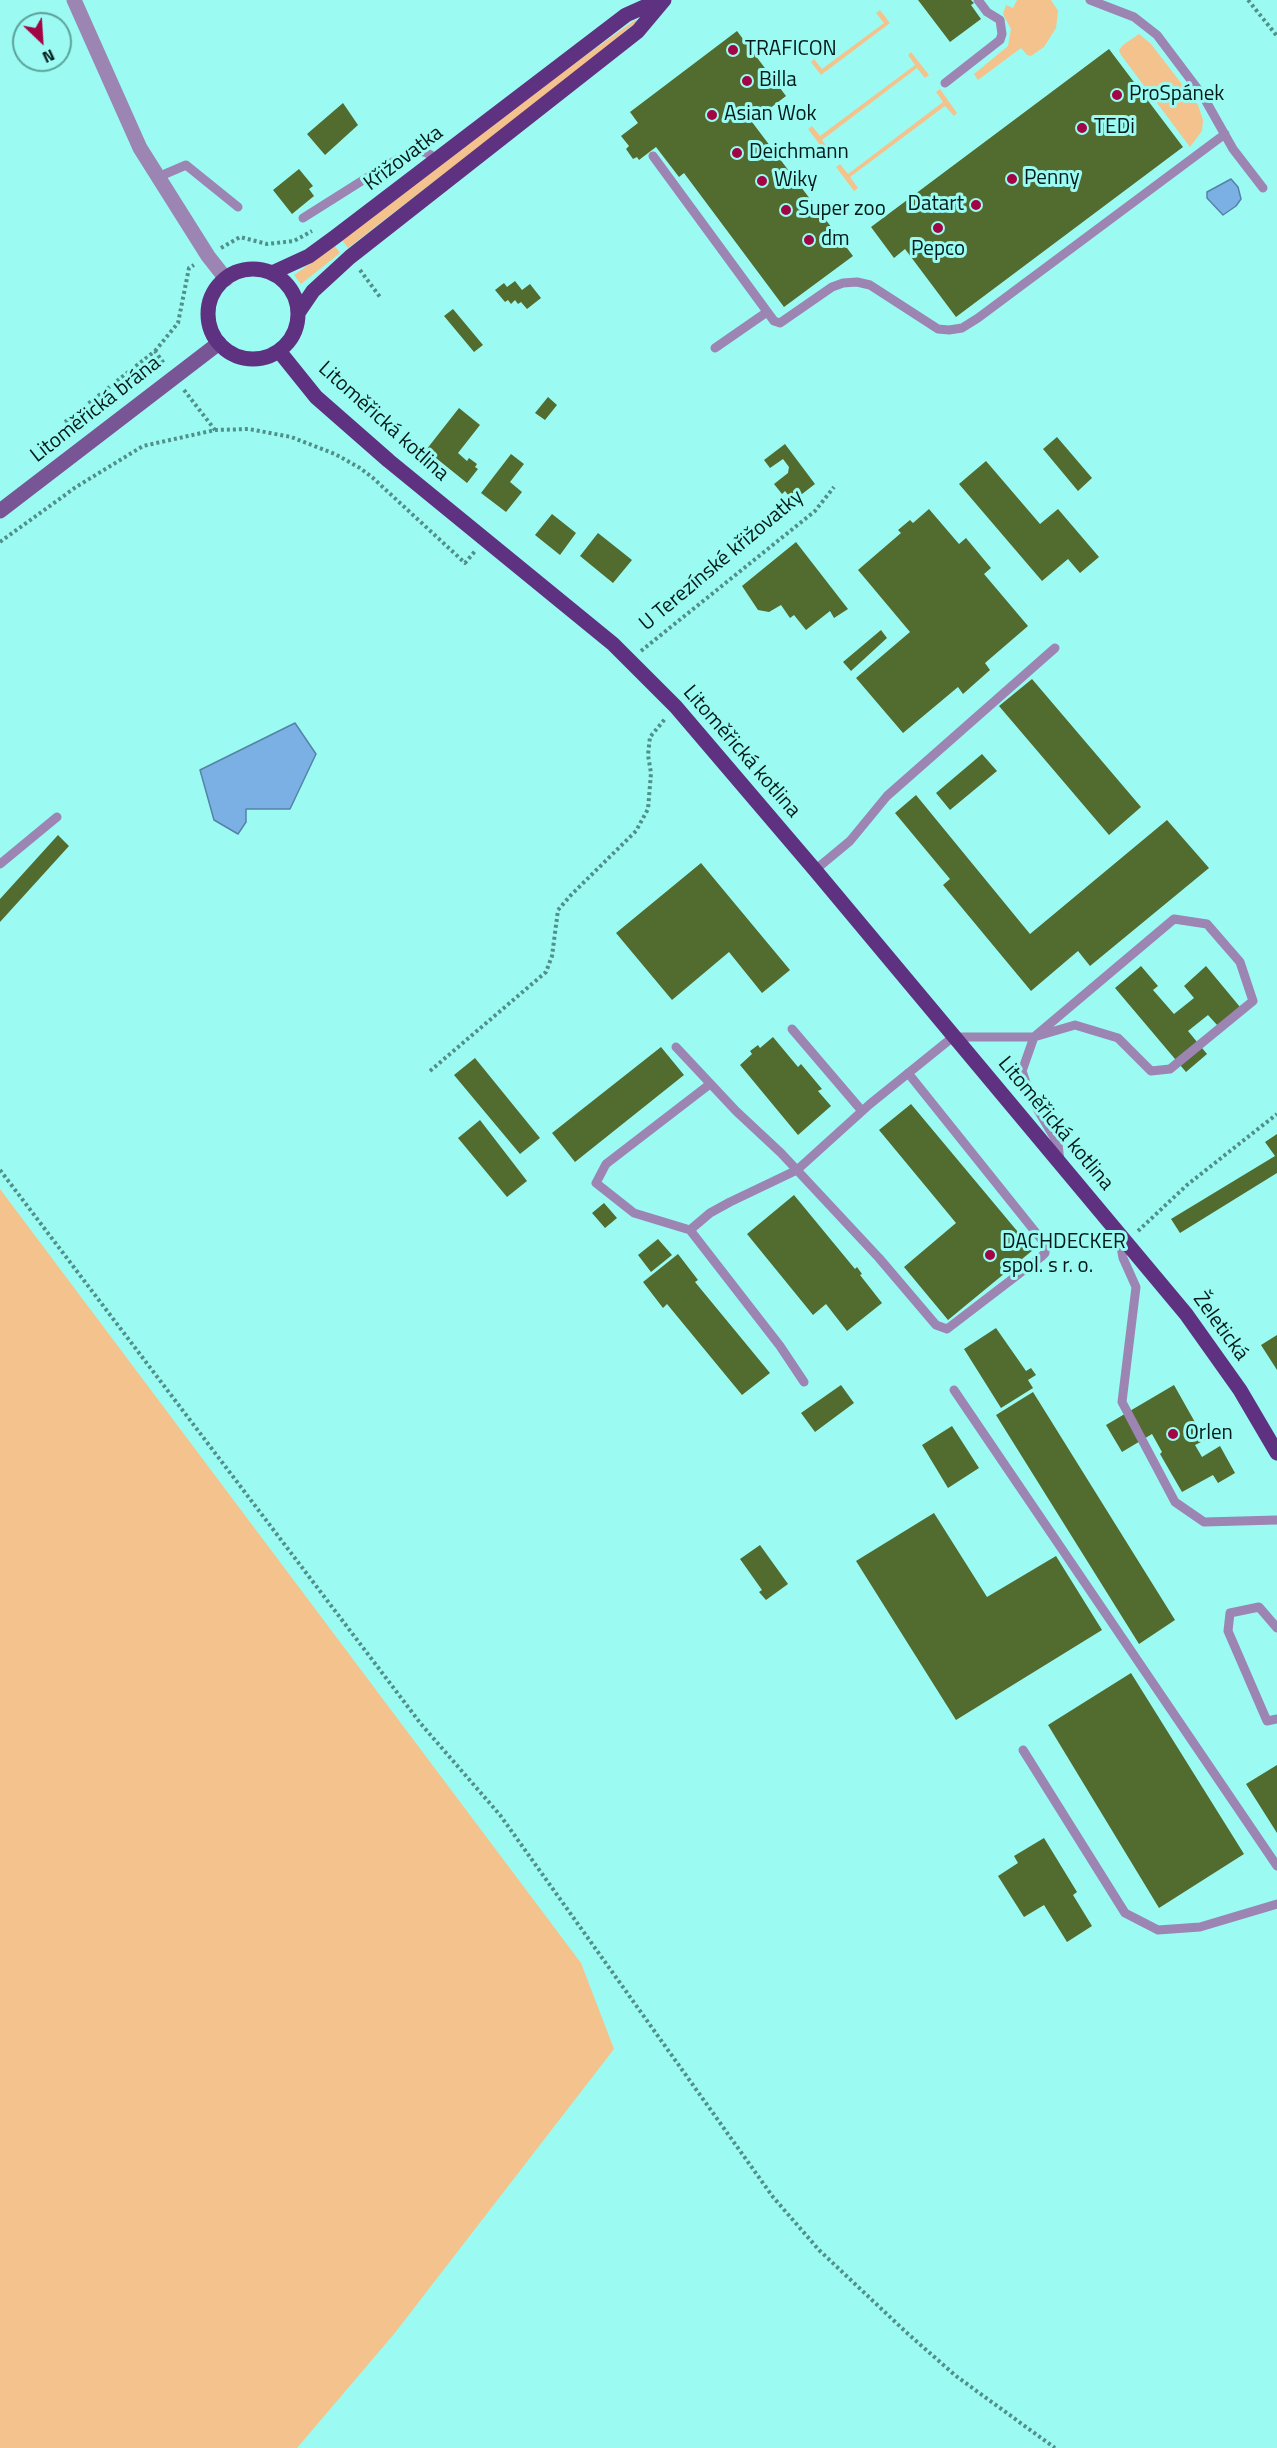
<!DOCTYPE html>
<meta charset="utf-8">
<style>
body{margin:0}
#map{position:relative;width:1277px;height:2448px;overflow:hidden;background:#9bfbf2;font-family:"Titillium Web",sans-serif}
canvas{display:block}
.north{position:absolute;left:12px;top:12px;width:60px;height:60px;box-sizing:border-box;background:#9bfbf2;border:2px solid #5da19b;border-radius:50%;rotate:155deg;font-size:16px;font-weight:700;line-height:24px;text-align:center;color:#001b19}
.north::after{content:'';display:block;margin:auto;width:21px;height:27px;background:#a10544;clip-path:polygon(50% 0,100% 100%,50% 72%,0 100%)}
</style>
<div id="map">
<canvas width="1277" height="2448"></canvas>
<div class="north">N</div>
</div>
<script>
const g = document.querySelector('canvas').getContext('2d');
g.lineJoin = 'round';
function fill(path, color) { g.fillStyle = color; g.fill(path, 'evenodd'); }
const toPath = rows => new Path2D(rows.map(r => 'M' + r).join(''));
function trace(path, color, width, dash) { g.strokeStyle = color; g.lineWidth = width; g.lineCap = dash ? 'butt' : 'round'; g.setLineDash(dash || []); g.stroke(path); }
function drawText(font, color, halo, rows, align = 'center') {
  g.font = font + ' "Titillium Web",sans-serif'; g.lineWidth = 6; g.setLineDash([]); g.textBaseline = 'middle'; g.strokeStyle = halo; g.fillStyle = color; for (const [text, x, y, turn = 0] of rows) {
    g.save(); g.translate(x, y); g.rotate((+turn || 0) * Math.PI / 180); g.textAlign = isNaN(turn) ? turn : align; if (halo) g.strokeText(text, 0, 0); g.fillText(text, 0, 0); g.restore();
  }
}
fill(toPath([
 [1017,0,1051,0,1058,11,1056,28,1044,47,1031,56,1027,55,1021,48,978,80,974,74,1008,46,1011,29,1003,14,1006,5,1013,8],
 [880,10,890,23,821,75,811,62,814,59,822,69,884,23,876,13],
 [635,20,637,21,599,54,348,248,342,240,568,68],
 [1139,34,1151,44,1198,105,1203,120,1202,131,1190,147,1121,55,1119,50,1123,45],
 [911,52,929,75,925,78,917,68,822,140,830,151,826,153,808,129,812,126,820,136,915,65,908,55],
 [940,89,957,113,954,116,945,106,850,177,858,188,854,191,836,167,840,164,848,174,943,102,936,92],
 [335,246,340,253,301,284,294,275],
 [0,1189,581,1963,614,2049,394,2334,297,2448,0,2448]
]), '#f4c28d');
const water = toPath([
 [1231,179,1238,187,1241,199,1236,206,1223,215,1207,198,1207,192,1231,179],
 [295,723,316,754,290,809,246,809,246,822,238,834,214,820,200,770,295,723]
]);
fill(water, '#7ab0e3');
trace(water, '#5583a6', 1.5);
fill(toPath([
 [918,0,971,0,974,3,971,5,981,19,950,42],
 [737,31,786,96,752,122,853,256,784,307,684,173,679,177,656,147,639,160,637,157,633,159,626,149,629,146,621,136,638,123,630,112],
 [1109,49,1183,147,956,317,905,249,894,258,871,227],
 [343,103,358,125,325,155,307,134],
 [299,169,313,186,309,189,314,196,292,214,273,190],
 [515,281,522,290,530,284,541,298,527,309,521,302,518,304,515,300,511,304,508,300,505,302,495,290,504,283,507,287],
 [453,309,483,345,474,352,444,316],
 [548,397,557,405,545,420,535,413],
 [459,408,480,425,458,453,467,461,469,458,477,464,475,467,478,469,467,483,426,450],
 [1057,437,1092,478,1078,491,1043,449],
 [785,444,815,484,793,501,785,491,782,494,774,484,788,473,789,467,783,459,770,468,764,460],
 [511,454,524,464,510,482,522,492,506,512,481,493],
 [986,461,1040,524,1058,509,1099,557,1080,573,1068,559,1042,581,959,484],
 [929,509,959,544,966,538,991,568,984,574,1028,626,985,663,990,670,963,694,958,687,903,733,856,678,910,632,858,570,901,533,898,530,910,520,913,523],
 [552,514,576,533,560,555,535,535],
 [598,533,632,560,613,583,580,556],
 [796,542,848,609,834,618,830,611,806,630,794,615,790,618,781,605,769,612,758,610,742,586],
 [881,630,887,638,851,671,843,662],
 [1032,679,1141,807,1109,835,999,706],
 [982,754,997,771,950,810,936,793],
 [916,795,1030,934,1167,820,1209,868,1090,966,1078,951,1031,991,943,885,950,879,895,813],
 [58,835,69,846,0,922,0,899],
 [701,863,790,970,762,993,729,952,672,1000,616,933],
 [1141,966,1158,986,1153,990,1174,1014,1194,998,1184,986,1206,966,1240,1007,1218,1026,1208,1015,1188,1031,1207,1054,1186,1072,1115,988],
 [773,1037,798,1067,801,1064,822,1089,818,1091,831,1106,798,1135,740,1065,752,1054,750,1051,758,1045,760,1048],
 [661,1047,684,1075,575,1162,552,1133],
 [475,1058,540,1138,520,1154,454,1075],
 [911,1104,1033,1250,948,1320,904,1267,956,1223,879,1130],
 [480,1120,527,1181,507,1197,458,1138],
 [1277,1134,1277,1173,1180,1233,1171,1219,1275,1156,1265,1142],
 [794,1195,855,1269,857,1267,862,1274,860,1275,882,1303,847,1331,826,1304,813,1315,747,1234],
 [604,1203,617,1218,605,1228,592,1213],
 [658,1239,672,1255,651,1272,638,1255],
 [678,1254,698,1280,695,1282,770,1373,742,1395,667,1304,663,1308,643,1282],
 [996,1328,1026,1371,1031,1368,1036,1375,1028,1380,1033,1388,1001,1408,964,1349],
 [1277,1335,1277,1370,1261,1345],
 [841,1385,854,1403,815,1432,801,1413],
 [1174,1385,1205,1440,1195,1445,1202,1457,1220,1446,1235,1473,1218,1483,1213,1475,1182,1492,1160,1454,1162,1452,1152,1434,1122,1452,1106,1425],
 [1033,1392,1175,1620,1139,1644,996,1415],
 [952,1426,979,1468,948,1488,922,1445],
 [934,1513,987,1597,1056,1556,1102,1630,956,1720,856,1561],
 [760,1545,788,1584,766,1600,759,1592,762,1590,740,1559],
 [1131,1673,1244,1854,1159,1908,1048,1725],
 [1277,1765,1277,1833,1246,1784],
 [1044,1838,1077,1892,1073,1895,1092,1926,1067,1942,1044,1905,1024,1917,998,1876,1018,1863,1014,1856]
]), '#526b2e');
trace(toPath([
 [1248,0,1277,36],
 [221,248,240,237,267,244,294,241,312,231],
 [360,270,380,297],
 [155,351,178,323,189,268,194,265],
 [184,390,215,430],
 [65,422,155,351,165,365],
 [0,542,76,487,143,446,215,430,249,429,291,437,335,454,360,468,373,478,465,563,476,550],
 [641,651,815,511,834,487],
 [430,1071,546,972,552,956,558,910,571,895,636,831,648,809,651,773,648,755,650,737,665,719],
 [0,1170,421,1724,500,1815,773,2197,819,2250,907,2333,956,2376,1055,2448],
 [1138,1231,1187,1185,1277,1114]
]), '#51908a', 4, [3, 3]);
trace(toPath([
 [1090,0,1134,17,1157,35,1203,96,1233,149,1263,188],
 [945,83,1000,40,1002,34,1000,20,987,12,978,0],
 [653,156,774,321,780,323,832,287,843,283,857,282,870,285,938,329,949,330,962,328,978,318,1225,134],
 [158,177,186,165,238,207],
 [303,218,387,165,416,150,427,153,438,159],
 [715,348,767,312],
 [0,864,57,817],
 [815,870,850,841,887,796,1055,648],
 [792,1029,862,1111],
 [676,1047,736,1111,781,1153,879,1258,936,1325,947,1329,1041,1257,1045,1253,1045,1244,908,1073],
 [710,1084,606,1164,596,1183,634,1213,690,1230,780,1346,804,1382],
 [690,1230,710,1213,730,1202,797,1170,870,1104,953,1037,1034,1037,1174,919,1207,924,1240,962,1253,1001,1170,1069,1151,1071,1118,1038,1075,1025,1034,1037,1022,1071,1032,1100,1058,1144,1060,1161],
 [1119,1236,1123,1258,1136,1287,1122,1402,1175,1502,1204,1522,1277,1520],
 [954,1390,1277,1866],
 [1277,1628,1259,1607,1230,1613,1228,1631,1267,1721,1277,1719],
 [1023,1750,1125,1913,1158,1930,1200,1927,1277,1904]
]), '#9c85b2', 9);
trace(toPath([
 [74,0,140,148,208,256,226,279]
]), '#9c85b2', 15);
trace(toPath([
 [0,511,219,343]
]), '#785696', 15);
trace(toPath([
 '208 314a45 45 0 1 1 90 0a45 45 0 1 1-90 0Z',
 [272,273,309,256,335,237,626,15,660,0],
 [298,313,313,291,350,257,638,31,664,0],
 [279,351,316,397,389,461,613,644,676,707,815,870,1186,1314,1240,1390,1277,1453]
]), '#5f3281', 15);
for (const [x, y, r, color] of [
 [733,50,6,"#a10544"],
 [747,81,6,"#a10544"],
 [1117,95,6,"#a10544"],
 [712,115,6,"#a10544"],
 [1082,128,6,"#a10544"],
 [737,153,6,"#a10544"],
 [1012,179,6,"#a10544"],
 [762,181,6,"#a10544"],
 [976,205,6,"#a10544"],
 [786,210,6,"#a10544"],
 [938,228,6,"#a10544"],
 [809,240,6,"#a10544"],
 [990,1255,6,"#a10544"],
 [1173,1434,6,"#a10544"]
]) { const dot = new Path2D(); dot.arc(x, y, r, 0, 2 * Math.PI); g.fillStyle = color; g.fill(dot); trace(dot, '#9bfbf2', 2); }
drawText('21px', '#001b19', '#9bfbf2', [
 ["TRAFICON",745,50],
 ["Billa",759,81],
 ["ProSpánek",1129,95],
 ["Asian Wok",724,115],
 ["TEDi",1094,128],
 ["Deichmann",749,153],
 ["Penny",1024,179],
 ["Wiky",774,181],
 ["Datart",964,205,"right"],
 ["Super zoo",798,210],
 ["dm",821,240],
 ["Pepco",938,250,"center"],
 ["DACHDECKER",1002,1243],
 ["spol. s r. o.",1002,1267],
 ["Orlen",1185,1434]
], 'left');
drawText('21px', '#001b19', '#9bfbf2', [
 ["Křižovatka",404,159,-37],
 ["Litoměřická brána",96,410,-38],
 ["Litoměřická kotlina",383,422,42],
 ["U Terezínské křižovatky",722,561,-40],
 ["Litoměřická kotlina",741,752,49],
 ["Litoměřická kotlina",1055,1124,50],
 ["Želetická",1220,1327,54]
]);
</script>
